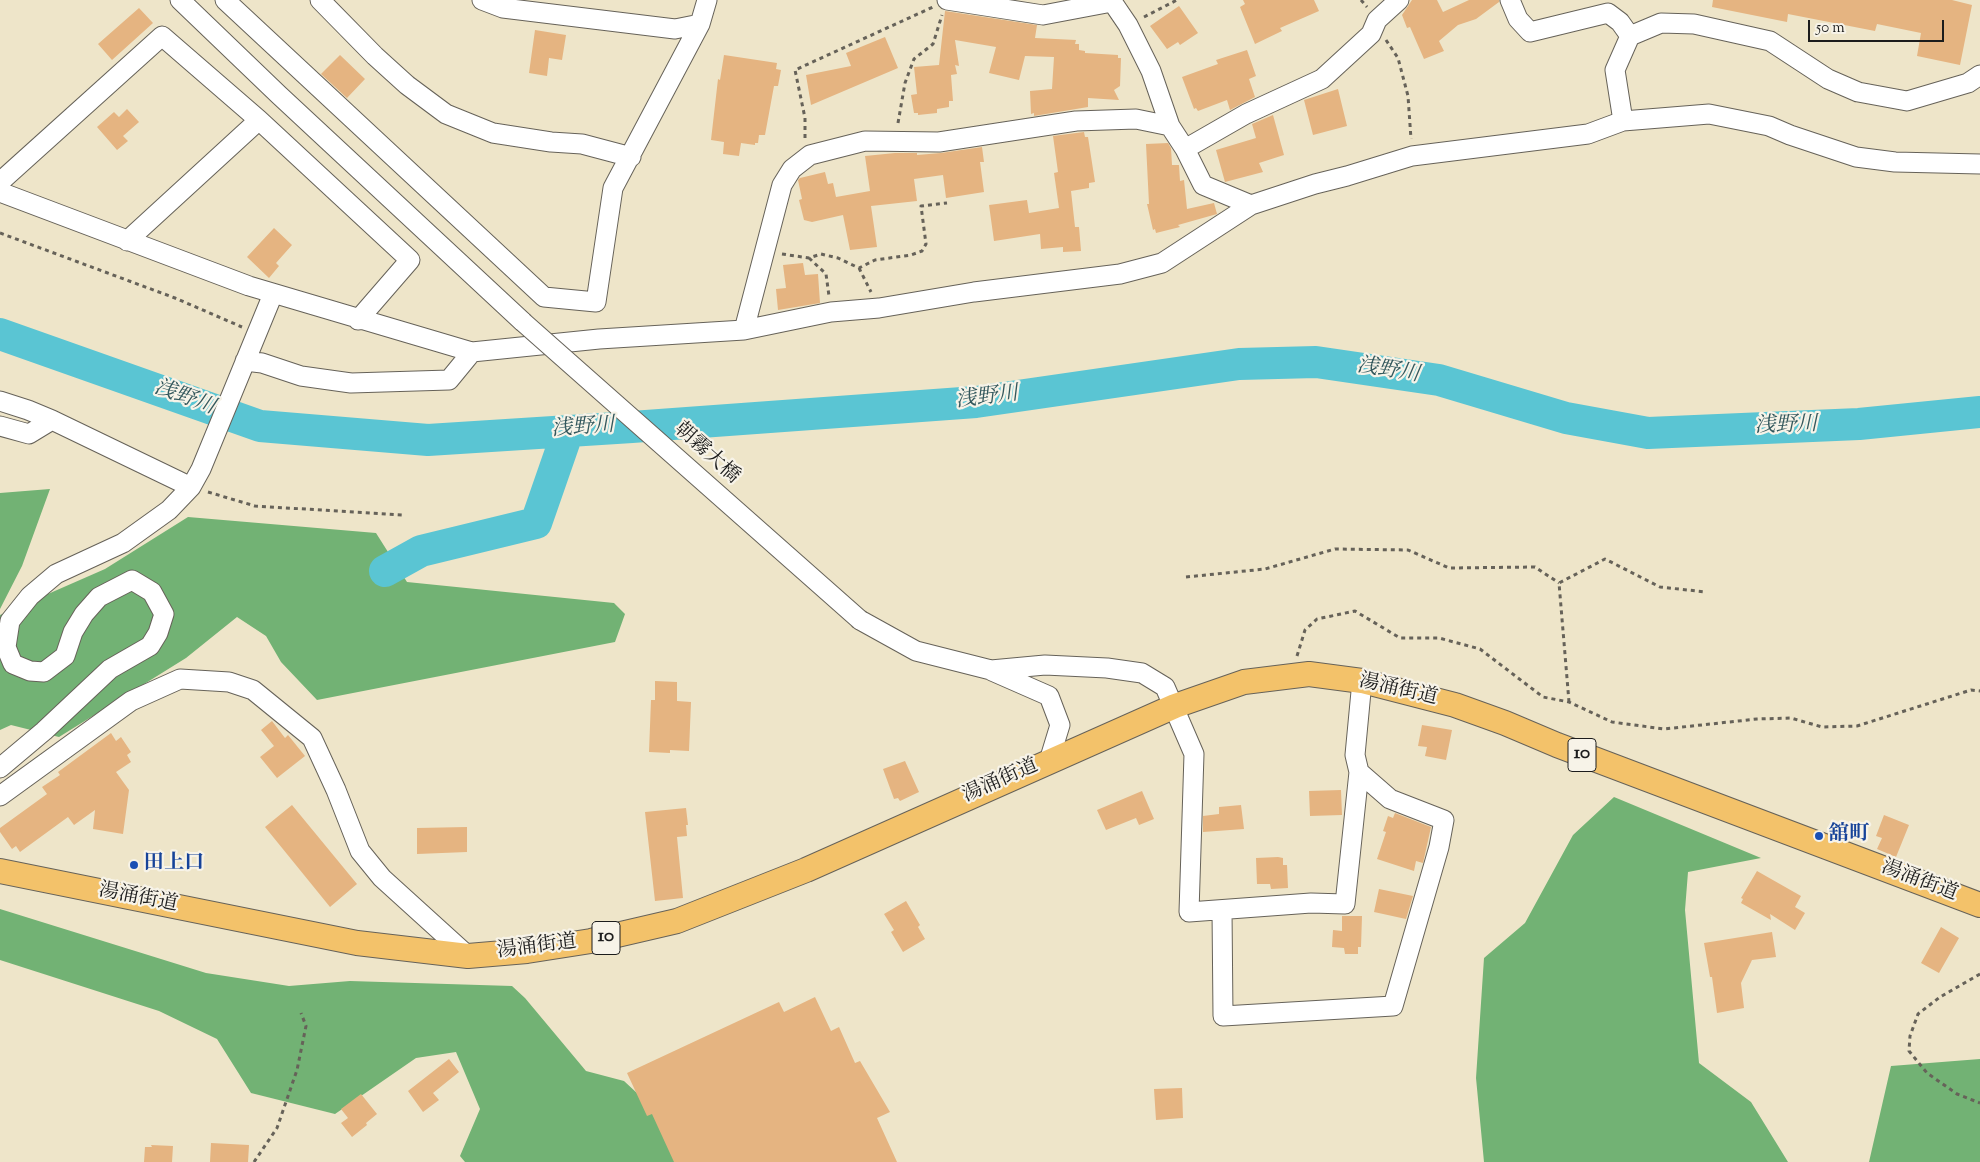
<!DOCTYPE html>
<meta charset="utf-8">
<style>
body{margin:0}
#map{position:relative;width:1980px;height:1162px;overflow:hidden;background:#eee5c9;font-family:"Sorts Mill Goudy",serif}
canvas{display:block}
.scale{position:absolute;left:1808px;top:20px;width:136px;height:22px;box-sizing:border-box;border:2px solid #1c1c1c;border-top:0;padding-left:6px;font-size:15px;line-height:18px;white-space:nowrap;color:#1c1c1c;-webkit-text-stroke:4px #f7f3e8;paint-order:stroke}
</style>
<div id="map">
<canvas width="1980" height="1162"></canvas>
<div class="scale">50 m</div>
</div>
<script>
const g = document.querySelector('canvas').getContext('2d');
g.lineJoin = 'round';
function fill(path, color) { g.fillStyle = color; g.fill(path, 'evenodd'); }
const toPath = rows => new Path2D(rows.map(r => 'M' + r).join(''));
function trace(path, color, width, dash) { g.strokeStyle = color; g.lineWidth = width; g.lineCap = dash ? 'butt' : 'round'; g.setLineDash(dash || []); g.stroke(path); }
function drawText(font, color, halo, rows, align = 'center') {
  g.font = font + ' "Sorts Mill Goudy","Noto Serif JP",serif'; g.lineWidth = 4.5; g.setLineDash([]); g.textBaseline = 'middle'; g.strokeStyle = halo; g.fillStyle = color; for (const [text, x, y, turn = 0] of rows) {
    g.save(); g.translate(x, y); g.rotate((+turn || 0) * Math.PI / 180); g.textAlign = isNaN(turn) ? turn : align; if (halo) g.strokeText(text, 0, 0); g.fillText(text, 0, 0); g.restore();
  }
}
fill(toPath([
 [50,489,22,566,0,609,0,493],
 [188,517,376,533,407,582,614,603,625,614,615,642,317,700,281,662,266,636,237,617,186,658,59,737,11,725,0,730,0,615,105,569],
 [1614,797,1761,858,1688,872,1685,910,1699,1063,1751,1102,1788,1162,1484,1162,1476,1078,1484,958,1525,923,1573,835],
 [0,909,206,973,289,986,350,981,512,986,525,998,586,1071,624,1081,652,1107,684,1162,465,1162,460,1156,480,1109,456,1052,416,1058,335,1114,251,1093,217,1039,159,1011,0,960],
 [1980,1059,1980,1162,1869,1162,1891,1066]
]), '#72b274');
trace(toPath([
 [0,334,260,426,428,440,632,427,976,402,1239,364,1316,362,1439,380,1566,418,1648,433,1859,424,1980,412],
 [385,571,421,551,536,523,568,431]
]), '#5ac5d3', 32);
fill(toPath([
 [1243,0,1314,0,1319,11,1280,28,1282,31,1255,44,1240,7,1245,4],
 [1412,0,1437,0,1443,12,1469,0,1499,0,1499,2,1476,19,1458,25,1439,41,1444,51,1424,59,1410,27,1407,28,1402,15],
 [1713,0,1952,0,1972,5,1960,65,1917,56,1921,33,1877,24,1875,31,1788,14,1787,22,1712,7],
 [1179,6,1198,33,1180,45,1178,42,1167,49,1150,26],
 [139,8,153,23,112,60,98,44],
 [945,11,1037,25,1035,38,1076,40,1075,44,1079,44,1079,50,1085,51,1085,53,1118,55,1118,58,1121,58,1120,86,1114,90,1119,100,1088,98,1088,107,1034,116,1034,113,1031,114,1030,91,1052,89,1054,57,1025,56,1019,80,989,73,996,47,955,40,959,66,955,65,957,74,951,75,953,101,949,101,949,107,937,109,937,113,918,115,918,113,914,113,911,95,917,94,914,67,939,65],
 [535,30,566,35,562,60,549,58,547,76,529,73],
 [885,37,898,68,811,105,806,75,851,66,846,53],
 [1247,50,1256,76,1249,79,1255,97,1230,110,1227,100,1198,111,1196,108,1194,109,1182,77,1218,64,1216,60],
 [340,55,365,79,347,98,321,74],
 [724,55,777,63,776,69,781,70,778,86,774,86,765,135,759,135,758,143,755,143,755,145,741,143,739,156,723,154,724,142,711,140,718,79,720,80],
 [1338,89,1347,126,1313,135,1304,100],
 [127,109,139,122,123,136,128,141,117,150,97,127,114,112,119,117],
 [1273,115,1284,155,1259,163,1263,172,1225,182,1216,150,1256,138,1252,124],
 [1084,132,1085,137,1088,137,1095,182,1089,183,1089,188,1071,191,1075,227,1079,227,1081,251,1063,252,1063,247,1041,249,1040,234,994,241,989,205,1027,200,1029,213,1059,208,1054,173,1058,172,1053,136],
 [1168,143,1171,148,1172,165,1179,165,1180,181,1184,180,1187,209,1214,203,1217,214,1178,225,1180,227,1156,233,1155,229,1153,230,1147,204,1149,204,1146,144],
 [982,147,984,162,980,162,984,192,946,198,943,175,914,179,917,201,871,206,877,247,850,250,843,215,812,222,804,220,799,200,802,199,798,180,800,178,825,172,828,184,833,183,836,197,870,191,865,156,895,153,917,153,917,155,941,153],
 [274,228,292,245,276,263,279,266,269,278,247,257],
 [803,263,805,275,818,274,820,303,778,310,776,289,786,288,783,265],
 [655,681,677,682,677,701,691,702,689,751,670,750,670,753,649,752,651,700,655,700],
 [272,721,285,738,288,735,305,756,277,778,260,757,274,746,261,730],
 [1422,725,1452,730,1446,760,1425,756,1427,747,1418,746],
 [111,733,116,741,121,737,131,752,127,755,131,762,116,772,129,790,123,834,93,829,95,810,74,825,68,817,20,852,16,846,12,849,0,832,0,828,47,794,42,787,60,775,58,772],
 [905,761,919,792,900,801,898,798,894,799,883,769],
 [1341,790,1342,815,1310,816,1309,791],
 [1142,791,1154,819,1139,825,1136,818,1106,830,1097,810],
 [292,805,357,884,330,907,265,827],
 [1241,805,1244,829,1203,832,1203,816,1219,814,1219,807],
 [686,808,688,825,686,825,687,836,677,837,683,898,655,901,645,812],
 [1395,813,1431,827,1423,863,1416,861,1414,871,1377,859,1386,832,1383,831,1388,816,1393,818],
 [1884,815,1909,825,1896,857,1877,849,1882,838,1876,836],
 [467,827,467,852,417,854,417,828],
 [1278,857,1283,858,1283,865,1287,865,1288,888,1271,889,1270,884,1257,884,1256,858],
 [1757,871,1801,896,1795,907,1805,913,1795,930,1770,914,1771,920,1741,903,1743,899,1741,898],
 [1379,889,1413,896,1406,919,1374,912],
 [906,901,920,925,918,927,925,939,903,952,891,932,894,930,884,914],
 [1342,916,1362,916,1361,947,1358,947,1358,954,1345,954,1344,948,1332,947,1333,930,1342,931],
 [1941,927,1959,938,1939,973,1921,963],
 [1772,932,1776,957,1752,960,1741,983,1744,1008,1717,1013,1712,977,1710,977,1704,943],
 [815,997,831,1031,839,1027,855,1063,860,1061,890,1112,877,1118,897,1162,674,1162,652,1114,647,1116,627,1073,779,1002,784,1012],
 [449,1059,459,1072,433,1093,439,1100,423,1112,408,1091],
 [1182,1088,1183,1118,1156,1120,1154,1089],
 [361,1094,377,1114,366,1123,367,1125,352,1137,341,1123,348,1118,341,1109],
 [211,1143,249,1145,248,1162,210,1162],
 [151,1145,173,1146,172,1162,144,1162,145,1147,152,1147]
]), '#e5b481');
const minor = toPath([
 [180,0,279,95,523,322],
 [225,0,544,297,596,302,613,188,700,24,707,0],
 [320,0,375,56,407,85,446,114,493,133,551,142,582,144,631,157],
 [482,0,503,8,675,29,700,24],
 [947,0,1043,15,1112,2],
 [1111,0,1128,25,1151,71,1170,126,1185,149,1203,185,1251,205],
 [1510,0,1518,19,1530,32,1608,13,1620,22,1630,36],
 [1623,121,1615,70,1630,36,1661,23,1694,24,1770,41,1828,79,1858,92,1907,101,1968,83,1980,75],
 [1185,149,1246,114,1322,79,1371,34,1377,20,1399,0],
 [0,182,162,36,259,120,410,260,358,320],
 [0,192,249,286,472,352,599,339,744,330,831,312,879,308,974,292,1120,274,1162,263,1251,205,1315,184,1347,176,1412,156,1588,134,1623,121,1709,114,1769,126,1790,135,1856,157,1895,162,1980,164],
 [127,241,259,120],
 [744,330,782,185,792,169,810,155,865,141,939,142,1076,121,1136,119,1170,126],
 [245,361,262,363,301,376,351,383,449,380,472,352],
 [0,401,28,410,52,420,191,487],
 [0,426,29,434,52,420],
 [860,620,916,651,991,670,1045,665,1107,668,1142,673,1165,687,1194,754,1189,912,1311,903,1345,904,1359,772,1355,755,1362,681],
 [992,671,1049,696,1060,725,1049,761],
 [0,768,44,731,110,669,150,646,158,633,164,614,152,592,132,580,99,597,84,614,73,632,65,656,44,672,30,671,13,664,6,647,10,621,30,596,56,574,123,543,169,510,191,487,201,469,273,294],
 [0,796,131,701,180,679,229,682,253,690,312,738,336,790,360,851,382,878,468,956],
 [1222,910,1223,1016,1393,1006,1439,847,1444,820,1390,799,1359,772]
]);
const major = toPath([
 [0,871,357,943,468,956,527,951,591,941,677,921,806,870,1175,706,1244,682,1309,674,1362,681,1455,705,1505,723,1557,745,1980,905]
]);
trace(minor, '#666259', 21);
trace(major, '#666259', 26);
trace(toPath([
 [1361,0,1367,7],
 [1144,17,1177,0],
 [1386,40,1398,58,1408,96,1411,139],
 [898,123,905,83,914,59,933,44,942,15],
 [805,138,805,118,795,70,933,7],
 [0,233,175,298,242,327],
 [782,254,809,258,821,254,838,258,859,268,875,260,911,255,922,251,926,244,921,206,947,203],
 [809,258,826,274,829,296],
 [859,268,871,292],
 [208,492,255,506,402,515],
 [1186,577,1265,569,1335,549,1408,550,1449,568,1535,567,1559,583],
 [1297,656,1305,630,1317,619,1355,611,1400,638,1439,638,1480,649,1543,697,1569,702,1612,722,1664,729,1757,719,1791,718,1822,727,1857,726,1971,690,1980,691],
 [1569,702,1559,583,1605,559,1660,587,1706,592],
 [1980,974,1940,997,1918,1014,1910,1036,1909,1051,1927,1073,1957,1094,1980,1103],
 [254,1162,277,1128,297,1070,306,1026,301,1013]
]), '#666259', 3, [4, 4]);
trace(minor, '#fff', 19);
trace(major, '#f3c26a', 24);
const minorBridge = toPath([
 [523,322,860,620]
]);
trace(minorBridge, '#666259', 21, []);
trace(minorBridge, '#fff', 19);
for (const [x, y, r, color] of [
 [1819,836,5,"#1a4fb4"],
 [134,865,5,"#1a4fb4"]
]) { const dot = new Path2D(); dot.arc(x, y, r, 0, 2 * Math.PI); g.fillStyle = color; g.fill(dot); trace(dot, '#f7f3e8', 2); }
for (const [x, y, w] of [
 [1582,755,28],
 [606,938,28]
]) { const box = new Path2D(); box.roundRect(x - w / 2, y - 16.5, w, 33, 4); g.fillStyle = '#f7f3e8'; g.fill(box); trace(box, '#1c1c1c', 1); }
drawText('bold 19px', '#1c1c1c', null, [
 ["10",1582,755],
 ["10",606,938]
]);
drawText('20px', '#1c1c1c', '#f7f3e8', [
 ["朝霧大橋",706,454,42],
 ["湯涌街道",1398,691,13],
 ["湯涌街道",1001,782,-24],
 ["湯涌街道",1919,882,21],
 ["湯涌街道",138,899,11],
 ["湯涌街道",537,948,-7]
]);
drawText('bold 20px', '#164399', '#f7f3e8', [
 ["舘町",1829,836],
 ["田上口",144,865]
], 'left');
drawText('italic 21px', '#32575c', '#f7f3e8', [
 ["浅野川",1388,372,9],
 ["浅野川",184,399,20],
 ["浅野川",987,399,-7],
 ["浅野川",1786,427,-2],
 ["浅野川",583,429,-4]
]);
</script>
